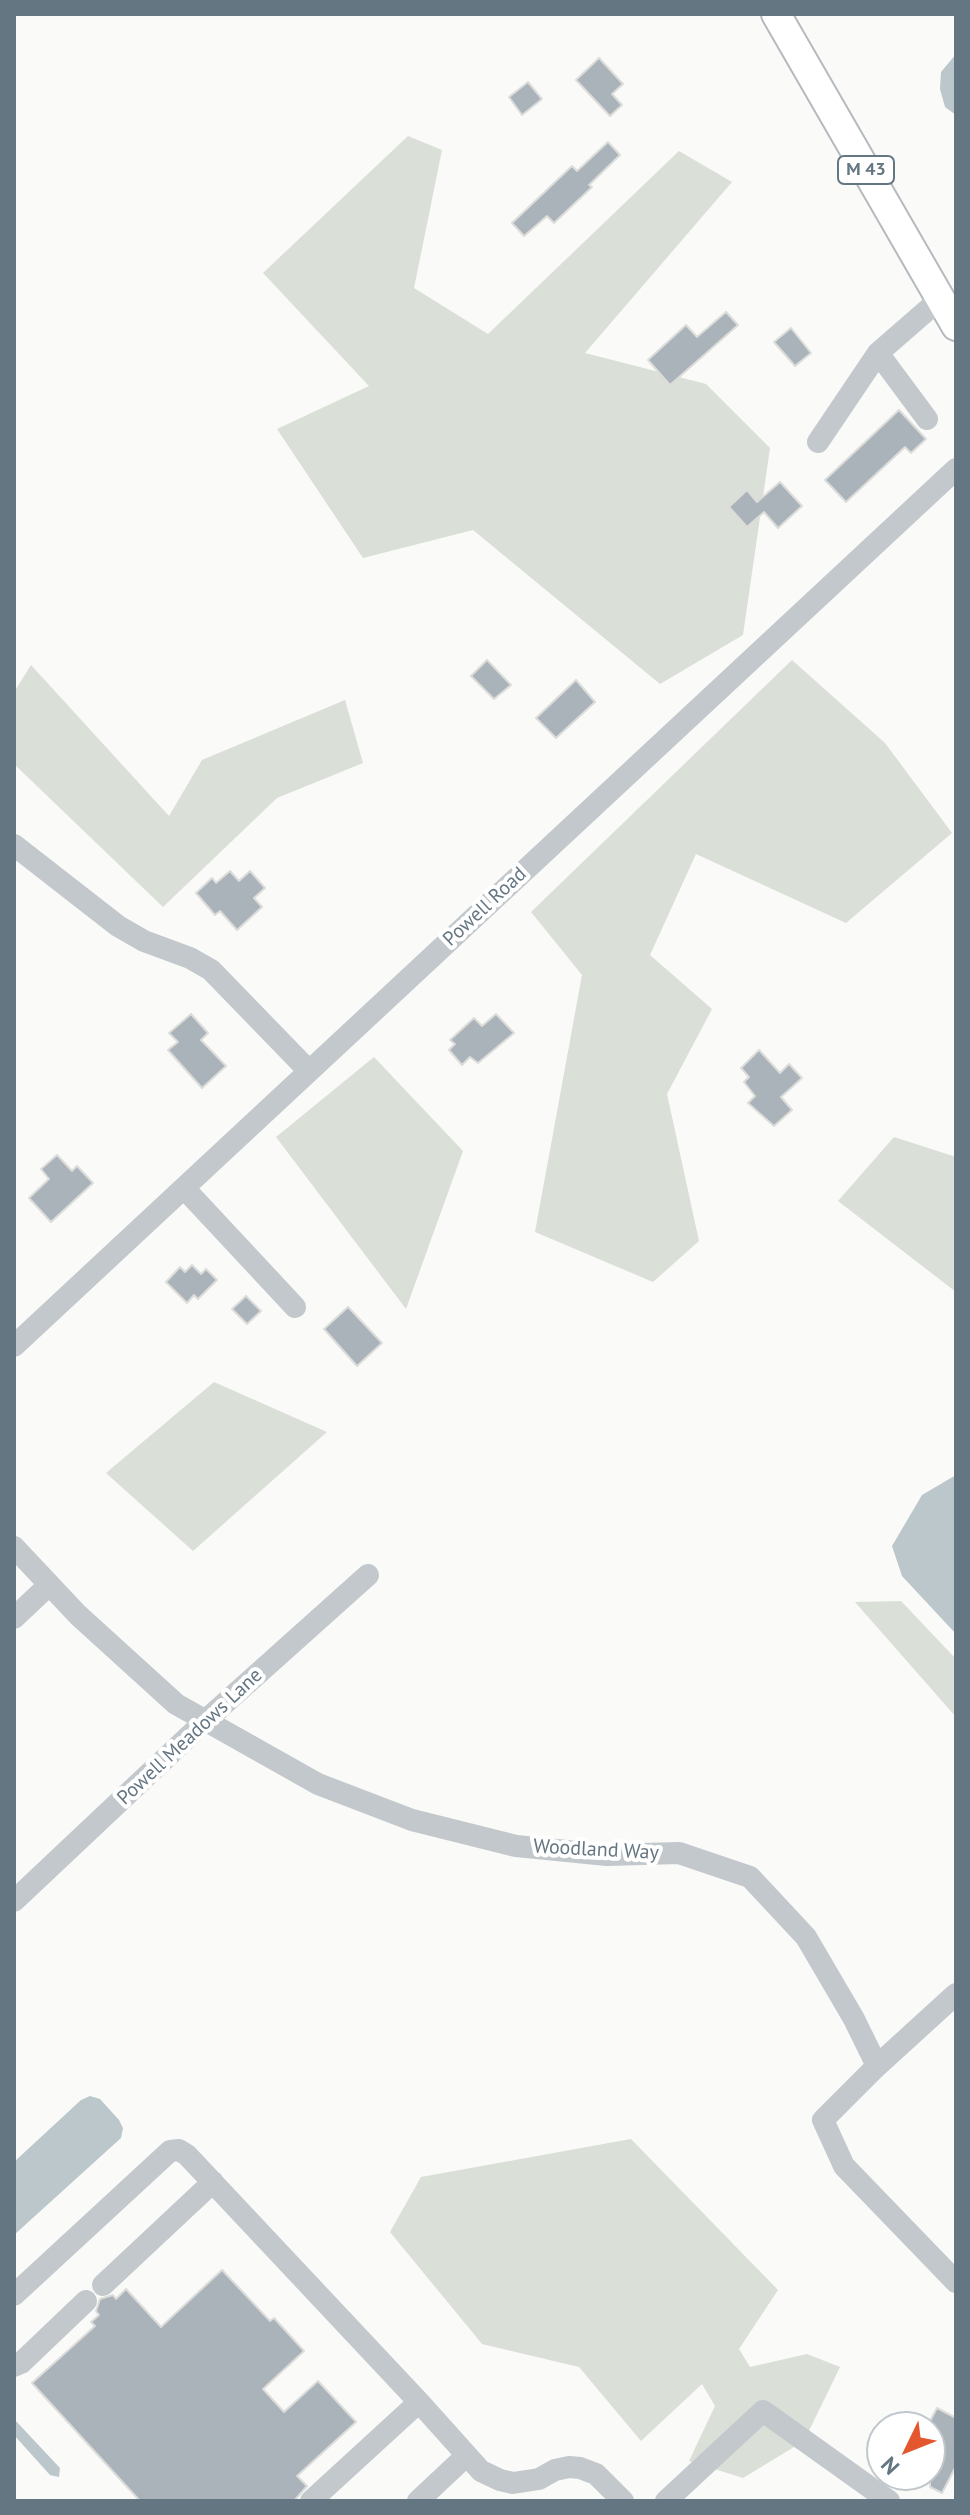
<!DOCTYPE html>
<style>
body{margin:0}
#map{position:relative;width:970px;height:2515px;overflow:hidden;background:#fafaf8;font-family:"PT Sans",sans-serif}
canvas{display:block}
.frame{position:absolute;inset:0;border:16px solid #657683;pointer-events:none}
.north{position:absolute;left:866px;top:2411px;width:80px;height:80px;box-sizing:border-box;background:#fff;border:2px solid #c1c8cd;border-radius:50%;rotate:227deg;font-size:22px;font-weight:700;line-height:32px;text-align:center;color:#657683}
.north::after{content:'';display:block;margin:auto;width:28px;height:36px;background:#e4572e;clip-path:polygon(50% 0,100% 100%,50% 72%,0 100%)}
</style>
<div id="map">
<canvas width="970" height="2515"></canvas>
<div class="frame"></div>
<div class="north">N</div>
</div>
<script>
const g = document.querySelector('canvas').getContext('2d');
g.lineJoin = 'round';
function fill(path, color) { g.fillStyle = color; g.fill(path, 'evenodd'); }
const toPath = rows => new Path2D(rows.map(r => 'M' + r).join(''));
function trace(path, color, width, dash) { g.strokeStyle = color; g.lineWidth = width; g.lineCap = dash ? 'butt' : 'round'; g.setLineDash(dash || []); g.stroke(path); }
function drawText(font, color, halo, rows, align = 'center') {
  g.font = font + ' "PT Sans",sans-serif'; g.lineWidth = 8; g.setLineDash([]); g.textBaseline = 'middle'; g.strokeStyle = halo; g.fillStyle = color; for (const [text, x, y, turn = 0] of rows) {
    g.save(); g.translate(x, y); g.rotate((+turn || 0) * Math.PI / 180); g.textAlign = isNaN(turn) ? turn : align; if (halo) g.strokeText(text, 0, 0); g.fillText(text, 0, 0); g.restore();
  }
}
fill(toPath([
 [408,136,442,150,414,288,488,334,679,151,732,182,585,353,706,384,770,448,743,635,660,684,473,530,363,558,277,429,369,386,263,273],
 [792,660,885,743,952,833,846,923,696,854,650,955,712,1009,667,1094,699,1241,653,1282,535,1232,582,975,531,912],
 [31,665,169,816,202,760,345,700,363,763,277,798,163,907,14,764,14,692],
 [374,1057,463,1151,406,1309,276,1137],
 [894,1137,956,1157,956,1292,838,1201],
 [214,1382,327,1432,193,1551,106,1473],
 [901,1601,956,1659,956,1717,855,1602],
 [631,2139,778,2290,739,2349,750,2367,807,2354,840,2367,804,2441,743,2478,689,2461,715,2406,702,2384,641,2441,579,2367,482,2344,390,2232,421,2177]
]), '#dadfd7');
fill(toPath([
 [956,54,956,115,945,107,940,89,941,72],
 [956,1475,956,1634,902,1576,892,1546,922,1495],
 [90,2096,100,2099,119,2120,123,2128,121,2138,14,2235,14,2162,81,2100],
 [14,2419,60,2468,59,2477,50,2475,14,2435]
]), '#bbc7cb');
const building = toPath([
 [599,58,623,84,612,94,622,105,610,116,576,80,599,58],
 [528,82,542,99,522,115,509,97,528,82],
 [608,142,620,155,589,185,592,187,554,223,547,216,524,236,512,223,572,166,577,171,608,142],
 [726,312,738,325,670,385,648,360,686,325,697,337,726,312],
 [791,328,811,353,795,366,774,342,791,328],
 [899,410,926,439,911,453,905,447,846,502,825,480,899,410],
 [780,482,802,506,778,528,764,512,747,527,729,507,747,490,757,502,780,482],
 [487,660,511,685,494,699,471,676,487,660],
 [576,680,595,702,556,738,536,718,576,680],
 [230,871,239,881,250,871,265,888,254,898,262,907,237,930,220,911,215,915,196,893,212,878,216,883,230,871],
 [191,1014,208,1033,201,1040,226,1066,202,1088,168,1050,178,1042,169,1033,191,1014],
 [496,1014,514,1033,478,1063,470,1057,462,1065,449,1050,455,1044,450,1040,474,1018,482,1026,496,1014],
 [759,1050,780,1073,789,1064,802,1078,781,1097,792,1110,774,1126,748,1103,755,1096,744,1082,749,1077,741,1068,759,1050],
 [57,1155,72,1171,77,1166,93,1183,51,1222,29,1198,49,1179,41,1169,57,1155],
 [192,1265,201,1274,206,1269,217,1280,198,1299,194,1295,187,1303,166,1282,180,1267,185,1272,192,1265],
 [246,1296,261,1311,247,1324,232,1309,246,1296],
 [348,1307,382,1343,357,1366,324,1329,348,1307],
 [222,2270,270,2321,274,2318,304,2351,263,2389,284,2412,318,2381,356,2422,297,2476,307,2486,294,2501,140,2501,32,2383,95,2326,91,2322,99,2315,96,2311,100,2299,113,2295,116,2299,126,2289,161,2327,222,2270],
 [937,2408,956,2418,956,2466,942,2493,930,2487,930,2421,937,2408]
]);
fill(building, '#aab3b9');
trace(building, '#dcdcda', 2);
const major = toPath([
 [776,14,956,326]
]);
trace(major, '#b5babe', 32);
trace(toPath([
 [878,353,927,419],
 [818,442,878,353,940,299],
 [14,845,118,926,144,941,190,958,211,970,309,1071],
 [184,1188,295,1307],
 [14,1346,956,469],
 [14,1547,78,1615,176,1704,318,1784,412,1820,516,1846,607,1855,679,1853,750,1877,806,1937,854,2019,877,2066],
 [14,1618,49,1585],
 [14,1901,205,1721,368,1575],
 [956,1994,877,2066,823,2120,844,2166,956,2282],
 [103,2285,213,2182],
 [14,2295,170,2151,179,2150,187,2155,419,2402,481,2471,500,2480,513,2483,539,2479,555,2470,569,2467,580,2468,596,2474,623,2501],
 [14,2366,21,2363,86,2301],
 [311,2501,419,2402],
 [418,2501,466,2456],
 [666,2501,763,2411,889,2501]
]), '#c3c8cc', 22);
trace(major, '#fff', 28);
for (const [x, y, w] of [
 [866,170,56]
]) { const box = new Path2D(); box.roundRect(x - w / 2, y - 14, w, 28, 6); g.fillStyle = '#fff'; g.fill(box); trace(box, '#657683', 2); }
drawText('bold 18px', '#657683', null, [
 ["M 43",866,170]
]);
drawText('20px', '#657683', '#fff', [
 ["Powell Road",485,907,-43],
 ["Powell Meadows Lane",190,1737,-43],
 ["Woodland Way",596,1850,3]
]);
</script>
